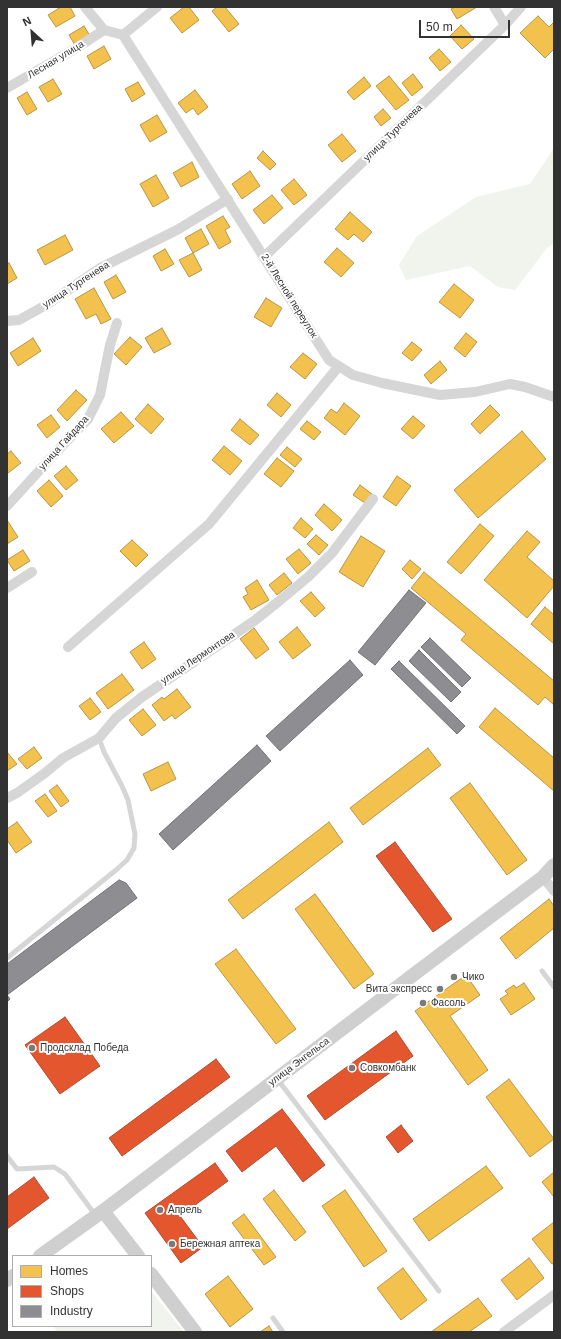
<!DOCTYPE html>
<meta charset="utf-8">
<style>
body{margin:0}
#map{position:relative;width:561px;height:1339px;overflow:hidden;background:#fff;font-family:Helvetica,sans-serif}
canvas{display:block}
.frame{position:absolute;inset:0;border:8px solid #323232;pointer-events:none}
.legend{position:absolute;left:12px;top:1255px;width:140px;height:72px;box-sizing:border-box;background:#fff;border:1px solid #adadad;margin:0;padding:5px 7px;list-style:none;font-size:12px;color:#323232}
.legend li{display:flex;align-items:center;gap:8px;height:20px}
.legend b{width:20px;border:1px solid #adadad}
.north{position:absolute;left:12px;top:12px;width:40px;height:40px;-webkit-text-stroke:3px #fff;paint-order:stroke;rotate:334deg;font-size:11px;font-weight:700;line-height:16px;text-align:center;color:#323232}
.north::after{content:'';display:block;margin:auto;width:14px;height:18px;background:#323232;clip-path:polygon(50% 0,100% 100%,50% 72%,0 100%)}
.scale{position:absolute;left:419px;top:20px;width:91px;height:18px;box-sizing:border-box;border:2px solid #323232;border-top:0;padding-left:5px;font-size:12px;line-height:14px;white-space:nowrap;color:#323232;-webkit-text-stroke:3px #fff;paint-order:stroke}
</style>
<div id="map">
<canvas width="561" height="1339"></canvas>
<div class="frame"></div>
<ul class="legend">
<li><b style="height:11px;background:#f2c14e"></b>Homes</li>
<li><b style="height:11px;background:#e4572e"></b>Shops</li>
<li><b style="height:11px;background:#8d8d92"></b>Industry</li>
</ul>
<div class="north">N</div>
<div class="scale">50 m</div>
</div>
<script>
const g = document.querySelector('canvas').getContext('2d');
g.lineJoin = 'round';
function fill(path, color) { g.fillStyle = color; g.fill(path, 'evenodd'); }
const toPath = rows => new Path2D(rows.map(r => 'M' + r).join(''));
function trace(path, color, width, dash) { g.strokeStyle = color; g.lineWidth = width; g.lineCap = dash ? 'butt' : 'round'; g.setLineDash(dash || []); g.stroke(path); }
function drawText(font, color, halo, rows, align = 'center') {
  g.font = font + ' Helvetica,sans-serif'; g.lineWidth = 4; g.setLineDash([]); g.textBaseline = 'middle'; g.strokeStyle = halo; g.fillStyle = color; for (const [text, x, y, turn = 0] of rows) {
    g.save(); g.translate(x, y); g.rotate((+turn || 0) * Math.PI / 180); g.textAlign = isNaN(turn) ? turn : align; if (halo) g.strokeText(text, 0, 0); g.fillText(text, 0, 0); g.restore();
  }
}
fill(toPath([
 [554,148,554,243,547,248,515,290,498,287,470,266,406,280,399,265,417,236,476,197,530,184],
 [151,1291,184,1332,57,1332,54,1326,151,1326]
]), '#f1f3ed');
const homes = toPath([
 [61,7,70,7,75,16,56,27,48,15,61,7],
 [184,7,189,7,199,20,182,33,170,18,184,7],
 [217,7,225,7,239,24,229,32,212,11,217,7],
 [455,7,477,7,457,19,451,9,455,7],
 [538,16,549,27,554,22,554,49,545,58,520,33,538,16],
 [461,25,474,39,462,49,450,36,461,25],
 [84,26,90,36,75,45,69,35,84,26],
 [104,46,111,59,94,69,87,56,104,46],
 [439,49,451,62,440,71,429,58,439,49],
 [413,74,423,87,412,96,402,83,413,74],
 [389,76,409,100,396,110,376,86,389,76],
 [364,77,371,86,354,100,347,92,364,77],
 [53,79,62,94,48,102,39,87,53,79],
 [138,82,145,94,132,102,125,89,138,82],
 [195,90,208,107,198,115,193,108,186,113,178,103,195,90],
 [27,92,37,109,27,115,17,98,27,92],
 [383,109,391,118,381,126,374,117,383,109],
 [157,115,167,132,150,142,140,125,157,115],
 [342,134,356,151,342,162,328,145,342,134],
 [263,151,276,164,270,170,257,158,263,151],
 [192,162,199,177,181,187,173,173,192,162],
 [250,171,260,186,242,199,232,184,250,171],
 [156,175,169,198,153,207,140,184,156,175],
 [294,179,307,195,294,205,281,190,294,179],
 [272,195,283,208,264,224,253,210,272,195],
 [350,212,372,232,363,242,354,234,348,240,335,229,350,212],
 [223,216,230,227,225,230,231,242,219,249,206,226,223,216],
 [201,229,209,244,193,253,185,238,201,229],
 [65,235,73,250,45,265,37,250,65,235],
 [337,248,354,263,341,277,324,262,337,248],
 [165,249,174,264,161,271,153,256,165,249],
 [193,253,202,270,189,277,179,260,193,253],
 [9,263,17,278,7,284,7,264,9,263],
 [116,275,126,292,113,299,104,282,116,275],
 [454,284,474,300,460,318,439,302,454,284],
 [94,288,111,319,101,324,96,314,86,319,75,299,94,288],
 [266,298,282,308,271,327,254,317,266,298],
 [162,328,171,344,154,353,145,338,162,328],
 [466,333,477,342,465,357,454,348,466,333],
 [130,337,142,347,126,365,114,354,130,337],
 [33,338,41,351,18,366,10,353,33,338],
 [412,342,422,350,412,361,402,353,412,342],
 [303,353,317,364,305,379,290,367,303,353],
 [440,361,447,370,431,384,424,375,440,361],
 [76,390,87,400,67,421,57,410,76,390],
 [277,393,291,405,281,417,267,405,277,393],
 [344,403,360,416,345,435,324,418,331,409,337,413,344,403],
 [148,404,164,419,151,434,135,419,148,404],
 [490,405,500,415,480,434,471,424,490,405],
 [121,412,134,426,114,443,101,429,121,412],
 [51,415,60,427,47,438,37,425,51,415],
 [413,416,425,426,413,439,401,429,413,416],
 [240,419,259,435,250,445,231,430,240,419],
 [307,421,321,432,314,440,300,429,307,421],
 [522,431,546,459,478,518,454,490,522,431],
 [224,446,242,461,230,475,212,460,224,446],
 [287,447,302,459,295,467,280,455,287,447],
 [11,451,21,463,8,473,7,472,7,454,11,451],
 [277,458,294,471,281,487,264,474,277,458],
 [66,466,78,480,66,490,54,476,66,466],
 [397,476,411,486,396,506,383,497,397,476],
 [49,480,63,496,51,507,37,491,49,480],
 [360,485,372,494,365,503,353,495,360,485],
 [324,504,342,520,332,531,315,515,324,504],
 [301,518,313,529,305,538,293,528,301,518],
 [7,520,18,537,7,544,7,520],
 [480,524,494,536,461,574,447,562,480,524],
 [527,531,540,542,527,557,554,581,554,586,527,618,484,580,527,531],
 [316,535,328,545,319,555,307,544,316,535],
 [361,536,385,551,363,587,339,572,361,536],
 [132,540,148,555,136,567,120,551,132,540],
 [299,549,311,563,298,574,286,559,299,549],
 [23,550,30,561,14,571,7,560,23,550],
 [410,560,421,569,412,579,402,569,410,560],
 [424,572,554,681,554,705,545,697,538,705,461,640,466,634,411,588,424,572],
 [284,573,292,583,277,595,269,585,284,573],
 [257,580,269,600,251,610,243,597,248,594,245,588,257,580],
 [311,592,325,608,315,617,300,601,311,592],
 [545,607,554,615,554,644,531,624,545,607],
 [297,627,311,645,293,659,279,642,297,627],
 [254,628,269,649,256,659,240,639,254,628],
 [144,642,156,659,142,669,130,652,144,642],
 [122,674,134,690,108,709,96,693,122,674],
 [177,689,191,707,175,719,172,715,164,721,152,705,162,697,164,699,177,689],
 [90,698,101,712,90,720,79,706,90,698],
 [495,708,554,758,554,791,479,727,495,708],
 [143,709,156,725,142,736,129,720,143,709],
 [34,747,42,758,27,769,18,759,34,747],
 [428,748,441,765,363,825,350,808,428,748],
 [7,752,17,764,7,771,7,752],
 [168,762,176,779,151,791,143,774,168,762],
 [470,783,527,860,507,875,450,798,470,783],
 [57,785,69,801,61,807,49,791,57,785],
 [45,794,57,811,48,817,35,801,45,794],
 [17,822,32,842,16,853,7,840,7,829,17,822],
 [329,822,343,842,243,919,228,900,329,822],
 [315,894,374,974,354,989,295,909,315,894],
 [549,899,554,906,554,928,516,959,500,938,549,899],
 [236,949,296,1029,276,1044,215,964,236,949],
 [466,975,480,995,450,1016,488,1070,468,1085,415,1011,466,975],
 [524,983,535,999,511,1015,500,999,508,994,505,991,514,985,516,988,524,983],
 [509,1079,554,1139,530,1157,486,1097,509,1079],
 [486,1166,503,1188,429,1241,413,1219,486,1166],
 [554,1172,554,1197,542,1182,554,1172],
 [274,1190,306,1232,295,1241,263,1199,274,1190],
 [345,1190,387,1251,364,1267,322,1206,345,1190],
 [244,1214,276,1257,264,1265,232,1223,244,1214],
 [554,1222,554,1263,552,1264,532,1239,554,1222],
 [529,1258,544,1278,517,1300,501,1280,529,1258],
 [403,1268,427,1300,401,1320,377,1288,403,1268],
 [228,1276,253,1309,230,1327,205,1294,228,1276],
 [478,1298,492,1316,469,1332,431,1332,478,1298],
 [269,1326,273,1332,260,1332,269,1326]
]);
fill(homes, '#f2c14e');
trace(homes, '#b89646', 1);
const shops = toPath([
 [395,842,452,919,433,932,376,856,395,842],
 [65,1017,100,1066,60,1094,25,1045,65,1017],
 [396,1031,413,1056,325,1120,307,1096,396,1031],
 [216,1059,230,1077,122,1156,109,1138,216,1059],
 [282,1109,325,1165,303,1182,276,1146,242,1172,226,1151,282,1109],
 [401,1125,413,1141,398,1153,386,1137,401,1125],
 [215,1163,228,1181,180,1216,203,1247,181,1263,145,1213,215,1163],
 [34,1177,49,1198,7,1229,7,1197,34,1177]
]);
fill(shops, '#e4572e');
trace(shops, '#af4c2f', 1);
const industry = toPath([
 [409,590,426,603,375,665,358,652,409,590],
 [430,638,471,678,462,687,421,647,430,638],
 [419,650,461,692,451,702,409,661,419,650],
 [350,660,363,675,280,751,266,736,350,660],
 [399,661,465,726,457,734,391,669,399,661],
 [257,745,271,761,173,850,159,834,257,745],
 [119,880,126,883,137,898,7,995,10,999,7,1002,7,964,119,880]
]);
fill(industry, '#8d8d92');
trace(industry, '#727275', 1);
trace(toPath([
 [7,958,116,870,127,860,134,848,135,834,128,800,122,786,104,752,99,738],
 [542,971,554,987],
 [278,1080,439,1291],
 [7,1156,17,1169,54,1167,65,1174,96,1216],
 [273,1318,283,1332]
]), '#d6d6d6', 5);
trace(toPath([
 [85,7,104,30,123,35],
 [494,7,505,25],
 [123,35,329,360,353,375,382,383,440,395,475,392,510,384,525,387,554,397],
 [123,35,157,7],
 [7,88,78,47,104,30],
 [264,257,505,25,521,7],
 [7,321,19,320,46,305,102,267,177,230,228,199],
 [7,506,59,449,88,419,100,395,110,345,117,323],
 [7,588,32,572],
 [68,647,209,524,339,366],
 [7,798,17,793,45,773,63,758,99,738,116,718,142,697,254,621,278,602,308,577,332,553,373,499],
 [543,877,554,891],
 [504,1332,554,1295]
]), '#d6d6d6', 10);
trace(toPath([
 [103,1211,138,1256],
 [40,1256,103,1211,421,969,543,877,554,865],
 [151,1274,195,1332],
 [7,1280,13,1276]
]), '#cfcfcf', 14);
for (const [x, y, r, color] of [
 [454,977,4,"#7a7a7a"],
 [440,989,4,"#7a7a7a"],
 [423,1003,4,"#7a7a7a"],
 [32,1048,4,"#7a7a7a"],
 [352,1068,4,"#7a7a7a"],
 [160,1210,4,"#7a7a7a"],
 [172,1244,4,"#7a7a7a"]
]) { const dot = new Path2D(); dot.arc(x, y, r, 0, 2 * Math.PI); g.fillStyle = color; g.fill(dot); trace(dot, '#fff', 1.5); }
drawText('10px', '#323232', '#fff', [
 ["Лесная улица",56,60,-31],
 ["улица Тургенева",393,133,-44],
 ["улица Тургенева",76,285,-33],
 ["2-й Лесной переулок",289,296,58],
 ["улица Гайдара",64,443,-48],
 ["улица Лермонтова",198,658,-34],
 ["улица Энгельса",299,1062,-37]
]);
drawText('10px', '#323232', '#fff', [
 ["Чико",462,977],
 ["Вита экспресс",432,989,"right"],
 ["Фасоль",431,1003],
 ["Продсклад Победа",40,1048],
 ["Совкомбанк",360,1068],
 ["Апрель",168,1210],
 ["Бережная аптека",180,1244]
], 'left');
</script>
